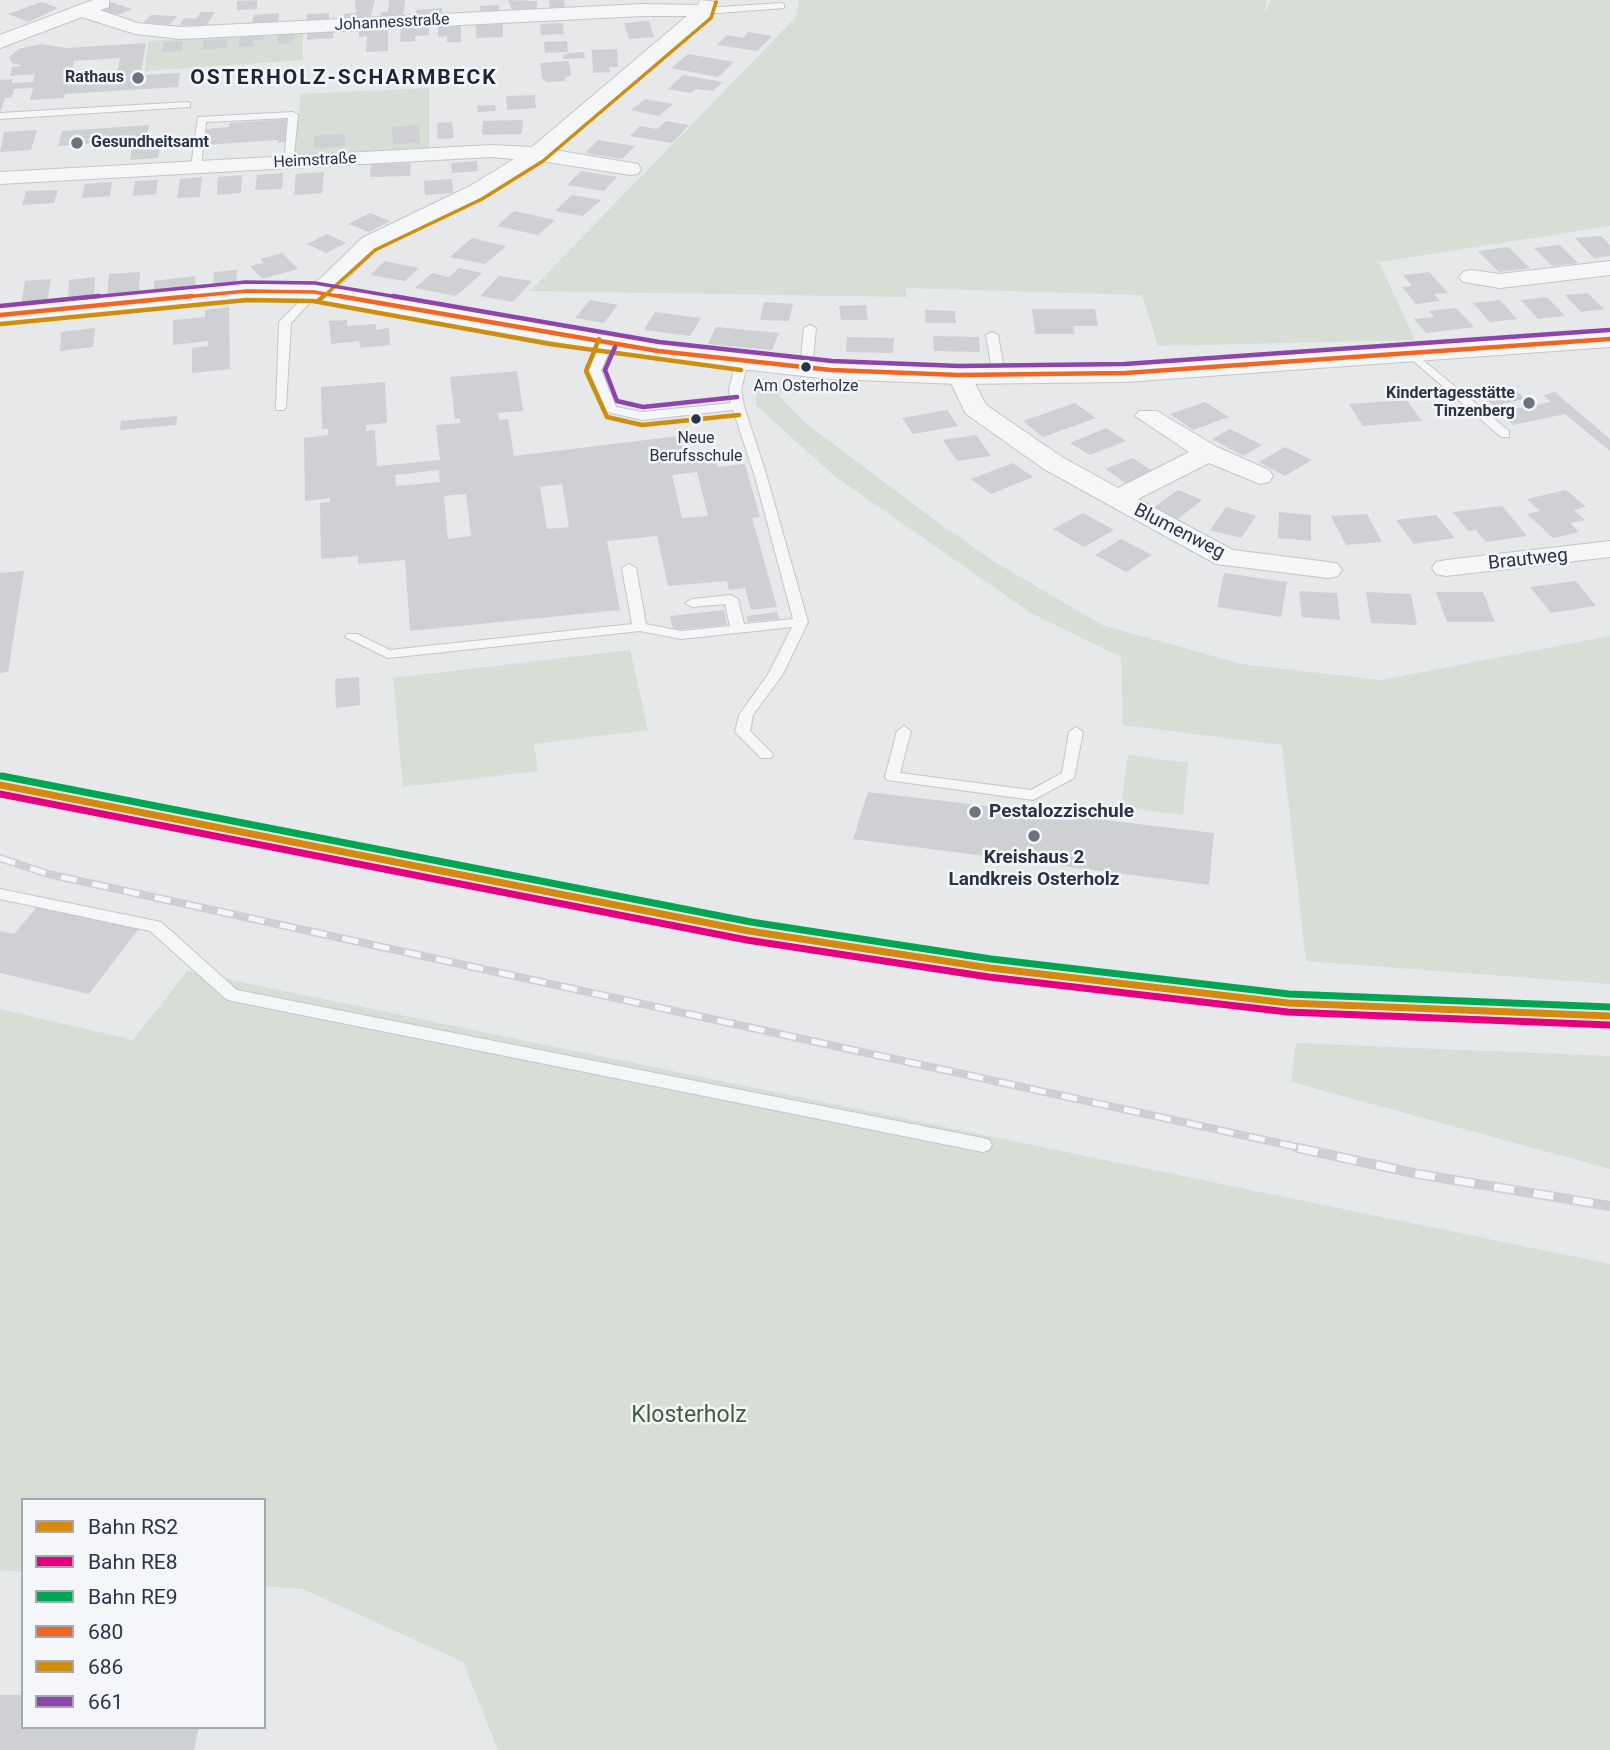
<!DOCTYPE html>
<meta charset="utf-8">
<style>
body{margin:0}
#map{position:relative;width:1610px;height:1750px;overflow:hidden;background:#e6e8ea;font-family:Roboto,sans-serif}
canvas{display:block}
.legend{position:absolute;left:21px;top:1498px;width:245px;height:231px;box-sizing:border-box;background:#f4f6f9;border:2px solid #a4a8b1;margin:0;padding:9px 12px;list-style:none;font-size:21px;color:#2b3445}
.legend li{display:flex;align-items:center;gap:14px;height:35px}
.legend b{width:35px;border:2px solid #a4a8b1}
</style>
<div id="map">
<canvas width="1610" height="1750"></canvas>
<ul class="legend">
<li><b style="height:9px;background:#d5890e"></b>Bahn RS2</li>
<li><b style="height:9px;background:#e5007d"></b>Bahn RE8</li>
<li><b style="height:9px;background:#00a651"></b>Bahn RE9</li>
<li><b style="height:9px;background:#f26522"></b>680</li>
<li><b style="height:9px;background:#ce8f0e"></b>686</li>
<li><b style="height:9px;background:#8e44ad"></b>661</li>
</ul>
</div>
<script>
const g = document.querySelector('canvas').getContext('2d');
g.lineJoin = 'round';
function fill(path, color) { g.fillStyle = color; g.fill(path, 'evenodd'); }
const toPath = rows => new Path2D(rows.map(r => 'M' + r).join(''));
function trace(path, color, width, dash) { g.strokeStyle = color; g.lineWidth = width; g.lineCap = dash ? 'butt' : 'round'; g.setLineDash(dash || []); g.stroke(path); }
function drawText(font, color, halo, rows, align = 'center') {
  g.font = font + ' Roboto,sans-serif'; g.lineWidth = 5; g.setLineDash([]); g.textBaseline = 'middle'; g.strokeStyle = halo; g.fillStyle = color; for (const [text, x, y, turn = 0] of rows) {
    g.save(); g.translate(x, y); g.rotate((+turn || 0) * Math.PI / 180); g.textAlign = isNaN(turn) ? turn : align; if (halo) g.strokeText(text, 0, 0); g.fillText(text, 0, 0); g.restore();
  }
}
fill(toPath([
 [799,0,1267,0,1264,14,1271,0,1610,0,1610,226,1379,262,1415,340,1158,346,1142,295,905,288,907,297,530,291,796,17],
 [303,31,303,60,145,71,148,41],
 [429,88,429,148,294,155,301,94],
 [758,377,784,383,779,396,808,425,939,523,993,561,1102,625,1241,664,1381,680,1610,636,1610,984,1306,961,1282,745,1123,725,1121,657,1031,613,833,475,756,405],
 [630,650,648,730,534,744,538,771,403,787,393,678],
 [1128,755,1188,763,1183,815,1121,807],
 [187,971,1610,1264,1610,1750,498,1750,463,1662,303,1589,264,1586,264,1500,23,1500,23,1572,0,1570,0,1009,133,1040],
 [1296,1043,1610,1056,1610,1169,1291,1082]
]), '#d6ded6');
fill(toPath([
 [257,0,257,9,237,10,237,1],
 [355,0,375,0,370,19,344,20,344,14,356,13],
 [389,0,405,0,403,17,381,18,381,12,388,12],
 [508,0,537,1,537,9,512,10],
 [549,0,564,0,565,7,550,8],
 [42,2,58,8,29,22,8,14],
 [111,2,132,9,113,17,92,10],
 [499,5,499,13,481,14,480,6],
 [442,8,442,16,416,17,416,10],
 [201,12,215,12,206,26,180,25,184,18,196,19],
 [279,13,278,22,252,23,254,15],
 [329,13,329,21,306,22,307,14],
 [151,15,177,16,169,25,143,23],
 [649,21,654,37,629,39,624,23],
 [563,23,564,34,541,35,540,24],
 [503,24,503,37,476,38,476,25],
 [461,25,461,42,447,42,447,36,438,37,438,26],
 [388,27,388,51,366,52,367,36,359,37,359,29],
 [429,27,429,35,415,36,415,41,400,42,401,29],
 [333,31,333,38,307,40,307,33],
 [748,32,772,36,757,51,717,45,727,35,743,38],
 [263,33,264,39,254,40,254,46,239,47,240,35],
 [295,34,291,43,278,44,278,35],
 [227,39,227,48,203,49,204,40],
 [183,41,181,51,162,52,164,42],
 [567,41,568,52,545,53,544,42],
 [146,43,141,75,180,73,178,87,65,94,64,98,30,100,33,88,14,89,12,97,5,98,0,113,0,80,13,79,11,83,33,82,35,74,10,76,12,67,22,66,12,63,9,57,19,49,41,44,66,48],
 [120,58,116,76,70,79,74,61],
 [617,49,618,67,609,67,610,72,593,73,592,50],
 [584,52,585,58,563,59,563,55,569,53],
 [688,54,734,62,718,77,671,68],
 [569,61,571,76,565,77,566,81,546,82,542,78,540,63],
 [683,75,723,82,713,91,696,89,691,93,668,89],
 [535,95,536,108,507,110,506,96],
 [645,99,673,104,659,116,631,110],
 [495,105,496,111,478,112,477,106],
 [287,119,286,142,278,143,278,140,203,145,205,129,229,127,229,123],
 [523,120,522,134,482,135,483,121],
 [666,121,689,125,672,143,630,136,640,126,657,129],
 [452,122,454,138,438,139,437,123],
 [149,125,145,149,160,148,158,158,130,160,133,141,58,146,62,131],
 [419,125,420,143,393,144,392,127],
 [37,130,31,150,0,152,4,132],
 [345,134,345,146,314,149,314,136],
 [598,140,616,143,635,146,622,159,585,153],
 [477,161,478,171,452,173,451,163],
 [411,163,410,176,370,177,371,164],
 [581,171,617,177,604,191,567,185],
 [324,172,322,193,294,195,296,174],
 [283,173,282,189,255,190,257,175],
 [242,175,241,193,217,195,218,177],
 [202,177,200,197,177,198,180,179],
 [452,179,453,193,425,195,424,181],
 [158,180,156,194,133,196,135,181],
 [112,182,110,196,82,198,85,184],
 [58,190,54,203,22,205,26,191],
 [572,195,601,200,583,216,555,211],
 [514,211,555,220,538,235,497,226],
 [370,213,390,221,369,232,348,224],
 [327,234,346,243,326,253,307,244],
 [1601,236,1610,245,1610,256,1594,258,1575,238],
 [472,238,506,246,485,264,450,257],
 [1560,245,1578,263,1552,266,1534,248],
 [1508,247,1530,268,1499,272,1478,251],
 [282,253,298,269,262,279,250,266,264,263,260,259],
 [385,261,419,268,405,281,370,275],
 [459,268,482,273,456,296,415,288,432,273,449,277],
 [237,270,236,283,213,285,214,272],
 [140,272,139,293,107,296,109,274],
 [1429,272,1448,293,1434,294,1440,301,1416,304,1402,287,1412,286,1403,275],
 [195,276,196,289,154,293,154,281],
 [499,276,532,281,513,302,480,296],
 [95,277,94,295,68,298,69,280],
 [51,279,47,302,21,304,25,281],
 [1588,293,1604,309,1581,312,1565,295],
 [1547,297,1565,316,1538,319,1521,300],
 [590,300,618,305,604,323,575,318],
 [1500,300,1517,319,1490,322,1473,303],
 [764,302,793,304,789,321,760,320],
 [866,305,868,320,841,320,839,306],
 [229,307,230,369,192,373,192,348,208,346,208,341,173,345,173,320,205,317,205,310],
 [1456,308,1474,327,1426,333,1414,319,1434,317,1429,311],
 [1032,309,1095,309,1098,326,1073,326,1075,334,1035,334],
 [925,310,955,311,956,323,926,323],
 [655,312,701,318,690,336,644,330],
 [347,320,347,326,376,324,376,330,389,328,390,345,360,348,359,341,331,344,329,321],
 [716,327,779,333,772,350,708,344],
 [95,328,93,347,60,351,61,332],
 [933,336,979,337,980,352,934,351],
 [847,337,894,338,893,353,846,352],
 [517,371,523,411,498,413,499,420,508,419,514,456,679,436,686,462,716,459,718,467,745,464,760,517,752,518,777,607,751,610,745,588,729,590,727,581,668,586,657,536,607,541,620,610,410,631,405,560,358,564,358,556,321,559,320,503,330,502,330,498,305,501,304,438,328,435,328,429,322,429,321,387,385,382,387,423,366,425,366,431,375,430,377,466,440,460,436,425,460,423,460,418,455,419,450,377],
 [439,470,440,482,396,486,395,475],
 [697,472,708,516,682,518,672,475],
 [562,484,569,527,547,529,540,487],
 [466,494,471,536,448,539,444,496],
 [1512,387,1525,399,1494,406,1480,394],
 [1555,392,1610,439,1610,451,1565,414,1513,425,1499,412,1551,402,1543,395],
 [1407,400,1422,421,1363,426,1349,404],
 [1205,402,1229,417,1193,430,1170,414],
 [1075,403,1096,418,1043,437,1023,421],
 [947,410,958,426,913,434,902,418],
 [177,416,176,425,120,430,121,421],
 [1106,428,1126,441,1090,455,1070,443],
 [1230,429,1262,445,1243,456,1212,439],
 [976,435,991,456,957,461,943,440],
 [1285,447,1312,460,1285,476,1259,462],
 [1132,458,1153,471,1126,483,1105,469],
 [1013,463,1033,477,991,494,971,479],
 [1178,490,1202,500,1178,519,1153,508],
 [1566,490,1586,507,1574,510,1585,520,1570,523,1579,532,1553,538,1527,514,1540,511,1527,499],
 [1502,506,1527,536,1486,542,1476,530,1468,531,1453,512],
 [1226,507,1256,516,1241,538,1210,530],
 [1279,512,1311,515,1311,541,1278,538],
 [1083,513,1114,530,1084,547,1053,529],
 [1367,514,1382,542,1346,545,1331,516],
 [1436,515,1455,538,1414,544,1396,520],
 [1121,539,1152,555,1126,572,1095,555],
 [24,571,8,672,0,673,0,573],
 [1224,573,1287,582,1281,617,1217,607],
 [1576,581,1596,606,1551,613,1530,587],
 [1299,591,1337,593,1340,620,1302,617],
 [1366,592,1411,594,1417,625,1371,623],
 [1436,592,1483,592,1495,622,1447,622],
 [724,610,727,625,673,630,670,616],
 [777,612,779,619,748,622,746,616],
 [359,677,360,705,336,708,335,679],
 [868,792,1214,833,1209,885,853,839],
 [39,904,140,927,89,994,0,973,0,931,14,934],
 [0,1695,23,1695,23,1727,199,1727,194,1750,0,1750]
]), '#ced0d3');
const service = toPath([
 [781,3,784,4,784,8,705,14,701,11,705,8,781,3],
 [187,102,190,103,190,107,0,119,0,113,187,102],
 [293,112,298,115,293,164,284,162,288,118,206,122,201,167,196,170,191,167,198,117,293,112],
 [310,290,320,292,291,323,286,407,284,410,276,410,279,322,310,290],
 [810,325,816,328,812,368,806,372,800,368,804,328,810,325],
 [992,332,998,335,1005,375,999,379,993,375,986,335,992,332],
 [607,340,613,343,601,370,616,407,642,412,731,403,729,390,736,361,742,357,748,361,741,390,744,406,767,477,808,622,783,674,753,715,750,731,771,752,773,755,771,758,761,758,735,732,739,715,769,673,792,627,681,639,640,631,388,658,345,637,347,634,357,634,390,650,632,624,622,568,629,564,636,568,646,624,681,631,730,626,725,604,692,607,685,603,692,599,731,595,738,599,744,624,793,619,755,477,733,410,642,420,607,412,589,370,601,343,607,340],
 [1413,352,1509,431,1509,437,1501,437,1409,357,1407,355,1413,352],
 [904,726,911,731,900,773,1031,790,1062,773,1069,732,1076,727,1083,732,1074,778,1033,800,887,780,885,777,897,731,904,726],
 [0,889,161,922,237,990,983,1138,989,1140,992,1145,989,1150,983,1152,232,1001,226,999,150,931,0,899,0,889]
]);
const minor = toPath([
 [93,0,109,0,109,7,100,10,137,23,181,27,642,4,698,5,700,0,717,2,712,15,554,150,638,164,641,169,638,174,630,175,541,161,486,196,378,248,337,288,314,299,306,297,302,292,306,287,321,278,362,238,470,186,514,159,491,157,0,184,0,172,491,145,532,147,687,16,642,16,181,39,135,34,82,17,0,48,0,35,93,0],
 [1610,261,1610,275,1500,288,1463,282,1459,277,1463,272,1471,270,1500,274,1610,261],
 [959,368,968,370,986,405,1062,457,1118,488,1189,452,1135,416,1139,411,1157,411,1217,447,1269,470,1273,476,1269,482,1260,484,1209,463,1138,499,1233,550,1328,562,1338,564,1342,570,1338,576,1328,578,1216,564,1044,469,966,414,947,375,950,370,959,368],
 [1610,541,1610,557,1446,576,1436,574,1432,568,1436,562,1446,560,1610,541]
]);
const tertiary = toPath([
 [247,283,314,284,658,342,831,361,959,366,1125,364,1610,331,1610,347,1125,382,959,384,831,379,658,360,314,300,247,299,0,323,0,307,247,283]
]);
trace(service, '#c4c6c8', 2);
trace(minor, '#c4c6c8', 2);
trace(tertiary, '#c4c6c8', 2);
fill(service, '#f5f6f7');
fill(minor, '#f5f6f7');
fill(tertiary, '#f5f6f7');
const railFar1 = toPath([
 [0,858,48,874,1306,1149]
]);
const rail = toPath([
 [1298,1148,1418,1174,1610,1206]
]);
trace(railFar1, '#cecfd2', 8);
trace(rail, '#cecfd2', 10);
trace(railFar1, '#f4f6f9', 5, [16]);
trace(rail, '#f4f6f9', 7, [20]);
trace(toPath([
 [174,298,247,291,314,292,349,298]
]), '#f26522', 3.5);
trace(toPath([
 [339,296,658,351,831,370,959,375,1125,373,1610,339],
 [0,315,192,296]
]), '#f26522', 4.5);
trace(toPath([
 [322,298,375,250,482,199,543,161,711,18,716,2]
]), '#ce8f0e', 3.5);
trace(toPath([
 [319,300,324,296],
 [1,324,247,300,313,301,550,344,741,370],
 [599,339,586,371,607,417,642,425,739,415]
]), '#ce8f0e', 4.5);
trace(toPath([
 [82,298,246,282,315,283,403,298]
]), '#8e44ad', 3.5);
trace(toPath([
 [393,296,659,342,832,361,959,366,1125,364,1609,330],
 [0,306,99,296],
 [615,347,605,370,617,401,643,407,737,397]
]), '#8e44ad', 4.5);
trace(toPath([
 [0,785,749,931,990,968,1288,1003,1610,1016]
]), '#d5890e', 7);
trace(toPath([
 [0,794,747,940,989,977,1288,1012,1610,1025]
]), '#e5007d', 7);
trace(toPath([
 [2,776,751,922,991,959,1289,994,1610,1007]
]), '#00a651', 7);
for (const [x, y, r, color] of [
 [138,78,7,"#6c737f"],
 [77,143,7,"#6c737f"],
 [806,367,6,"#2b3445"],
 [1529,403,7,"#6c737f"],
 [696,419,6,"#2b3445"],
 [975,812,7,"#6c737f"],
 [1034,836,7,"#6c737f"]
]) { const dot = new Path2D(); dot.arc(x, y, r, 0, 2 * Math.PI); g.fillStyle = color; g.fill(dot); trace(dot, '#f4f6f9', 2.5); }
drawText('16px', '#2b3445', '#f4f6f9', [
 ["Johannesstraße",392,23,-3],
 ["Heimstraße",315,161,-3]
]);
drawText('bold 16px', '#2b3445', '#f4f6f9', [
 ["Rathaus",124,78],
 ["Gesundheitsamt",91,143,"left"],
 ["Kindertagesstätte",1515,394],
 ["Tinzenberg",1515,412]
], 'right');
drawText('16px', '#2b3445', '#f4f6f9', [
 ["Am Osterholze",806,387],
 ["Neue",696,439],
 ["Berufsschule",696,457]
]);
drawText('19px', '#2b3445', '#f4f6f9', [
 ["Blumenweg",1179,532,27],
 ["Brautweg",1528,560,-6]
]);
drawText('bold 19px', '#2b3445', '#f4f6f9', [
 ["Pestalozzischule",989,812],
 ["Kreishaus 2",1034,858,"center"],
 ["Landkreis Osterholz",1034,880,"center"]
], 'left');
g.letterSpacing = '2px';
drawText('bold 21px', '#1d2536', '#f4f6f9', [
 ["OSTERHOLZ-SCHARMBECK",344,79]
]);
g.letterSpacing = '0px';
drawText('23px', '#3f6138', '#f4f6f9', [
 ["Klosterholz",689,1416]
]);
</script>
